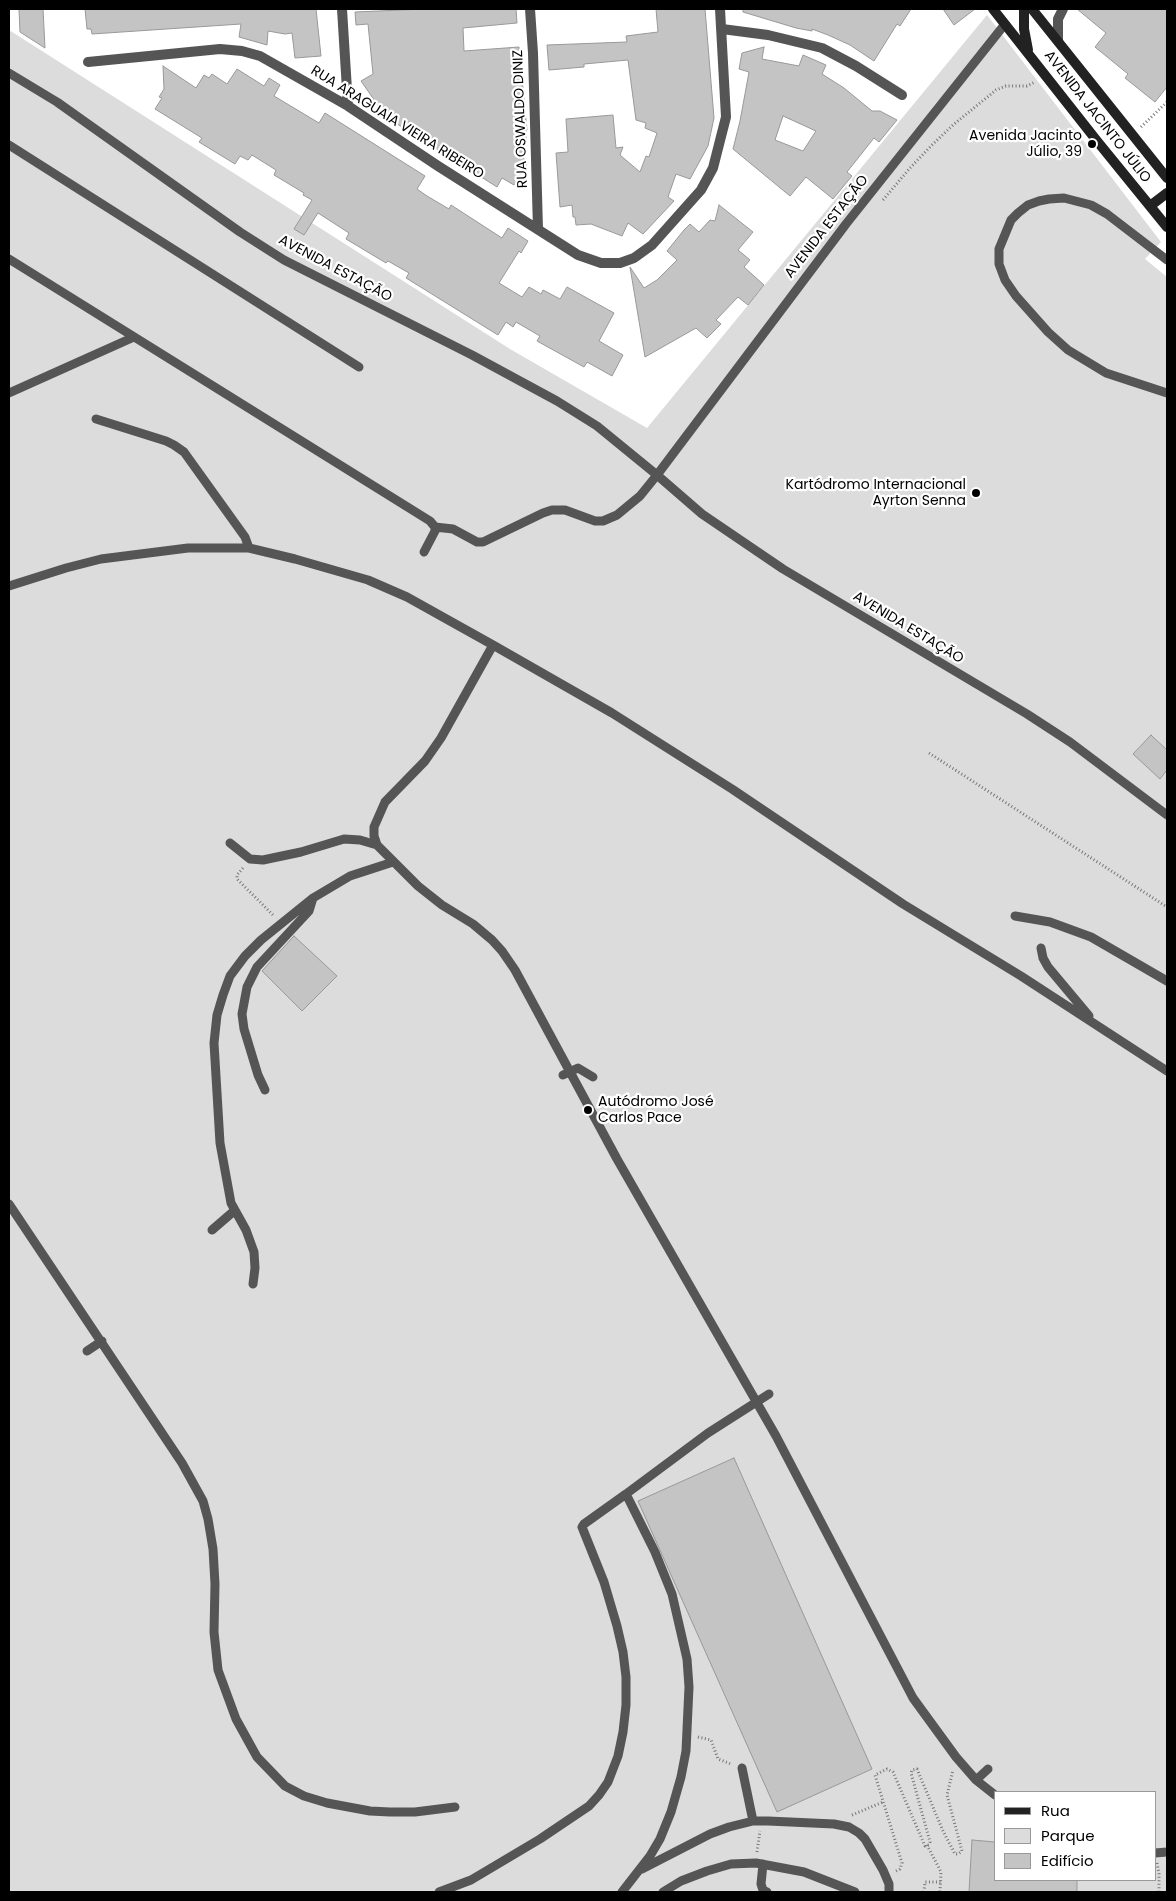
<!DOCTYPE html>
<meta charset="utf-8">
<style>
body{margin:0}
#map{position:relative;width:1176px;height:1901px;overflow:hidden;background:#fff;font-family:Poppins,sans-serif}
canvas{display:block}
.frame{position:absolute;inset:0;border:10px solid #000;pointer-events:none}
.legend{position:absolute;left:994px;top:1791px;width:162px;height:90px;box-sizing:border-box;background:#fff;border:1px solid #999;margin:0;padding:6px 9px;list-style:none;font-size:15px;color:#000}
.legend li{display:flex;align-items:center;gap:10px;height:25px}
.legend b{width:25px;border:1px solid #999}
</style>
<div id="map">
<canvas width="1176" height="1901"></canvas>
<div class="frame"></div>
<ul class="legend">
<li><b style="height:6px;background:#222"></b>Rua</li>
<li><b style="height:14px;background:#dcdcdc"></b>Parque</li>
<li><b style="height:14px;background:#c4c4c4"></b>Edifício</li>
</ul>
</div>
<script>
const g = document.querySelector('canvas').getContext('2d');
g.lineJoin = 'round';
function fill(path, color) { g.fillStyle = color; g.fill(path, 'evenodd'); }
const toPath = rows => new Path2D(rows.map(r => 'M' + r).join(''));
function trace(path, color, width, dash) { g.strokeStyle = color; g.lineWidth = width; g.lineCap = dash ? 'butt' : 'round'; g.setLineDash(dash || []); g.stroke(path); }
function drawText(font, color, halo, rows, align = 'center') {
  g.font = font + ' Poppins,sans-serif'; g.lineWidth = 4.5; g.setLineDash([]); g.textBaseline = 'middle'; g.strokeStyle = halo; g.fillStyle = color; for (const [text, x, y, turn = 0] of rows) {
    g.save(); g.translate(x, y); g.rotate((+turn || 0) * Math.PI / 180); g.textAlign = isNaN(turn) ? turn : align; if (halo) g.strokeText(text, 0, 0); g.fillText(text, 0, 0); g.restore();
  }
}
fill(toPath([
 [987,15,1161,242,1145,259,1167,277,1167,1892,9,1892,9,30,510,349,647,428],
 [995,1792,1155,1792,1155,1880,995,1880]
]), '#dcdcdc');
const building = toPath([
 [19,9,43,9,45,48,20,32,19,9],
 [85,9,316,9,321,56,295,58,292,33,285,34,268,31,267,45,239,37,241,24,92,34,91,29,87,29,85,9],
 [425,9,516,9,517,23,463,28,464,51,519,47,527,130,526,130,526,140,520,150,526,153,523,158,528,162,514,185,502,178,497,187,386,117,361,81,373,74,368,24,356,25,355,12,425,9],
 [656,9,705,9,714,118,708,146,690,179,676,174,668,197,674,201,643,234,628,223,622,236,591,224,576,225,575,217,573,217,572,205,560,207,556,153,568,152,566,119,613,115,616,148,623,147,620,155,640,172,646,156,649,157,657,133,645,128,646,123,636,120,628,60,584,64,584,67,549,70,547,45,627,42,626,36,658,32,656,9],
 [743,9,911,9,900,26,897,24,874,61,850,45,828,35,812,29,812,31,796,28,743,12,743,9],
 [943,9,975,9,954,25,943,9],
 [1077,9,1167,9,1167,87,1155,102,1125,78,1128,74,1095,47,1106,33,1077,9],
 [764,47,762,59,799,66,803,55,826,65,822,74,844,88,872,111,880,111,897,120,879,142,874,138,847,172,852,176,833,199,806,177,790,196,733,149,740,121,749,72,739,69,742,53,764,47],
 [783,116,816,131,803,151,775,140,783,116],
 [163,66,196,88,204,75,209,78,212,74,227,84,237,69,264,86,269,78,280,85,274,96,319,123,325,113,425,176,417,189,427,196,449,209,451,205,502,238,508,228,528,241,521,253,519,251,499,283,522,297,529,287,541,294,543,290,560,299,567,287,614,313,599,341,623,355,612,376,587,362,584,367,537,341,540,336,516,322,513,327,506,322,498,335,406,278,409,273,388,261,386,263,346,239,349,233,318,213,304,235,294,229,312,200,303,195,304,193,274,175,276,170,252,155,248,160,240,156,235,164,199,142,202,138,155,109,162,98,159,97,164,89,163,66],
 [719,205,753,232,738,250,750,260,744,267,764,285,748,305,738,297,716,320,721,324,707,338,696,328,645,357,630,267,644,288,657,280,677,260,667,251,684,230,690,224,699,232,710,220,715,221,719,205],
 [1151,735,1167,750,1167,770,1160,779,1133,754,1151,735],
 [294,936,337,976,302,1011,262,971,294,936],
 [734,1458,872,1769,777,1812,638,1501,734,1458],
 [972,1840,995,1842,995,1880,1077,1880,1077,1892,969,1892,972,1840]
]);
fill(building, '#c4c4c4');
trace(building, '#999', 1);
trace(toPath([
 [1141,127,1167,102],
 [883,200,910,168,932,145,953,125,996,90,1006,86,1027,86,1035,82],
 [929,753,1167,907],
 [243,868,237,875,237,879,274,916],
 [698,1737,711,1740,718,1759,731,1764],
 [852,1815,883,1802],
 [927,1845,941,1872,940,1892],
 [757,1852,760,1831],
 [1157,1863,1159,1874,1159,1892],
 [896,1871,900,1869,902,1863,875,1775,887,1769,893,1772,925,1846,929,1845,930,1842,911,1773,912,1770,917,1769,943,1831,955,1854,958,1854,962,1851,947,1795,953,1770],
 [924,1892,925,1882,941,1882]
]), '#777', 3, [1, 2.5]);
trace(toPath([
 [9,73,57,102,240,232,284,260,472,355,557,401,597,426,657,475,846,224,1005,24],
 [9,145,359,367],
 [9,259,430,521,435,527,435,531,424,552],
 [1167,260,1107,214,1091,205,1064,198,1049,199,1039,201,1028,205,1018,213,1011,220,999,249,999,264,1005,280,1016,296,1048,332,1068,350,1106,373,1167,393],
 [9,393,134,337],
 [96,419,166,441,174,445,184,452,245,537,249,548],
 [435,527,453,529,477,542,483,542,543,513,552,510,565,510,595,521,603,521,617,515,640,496,657,475,702,514,783,569,1027,714,1070,742,1167,815],
 [9,586,66,568,101,559,188,548,249,548,295,559,368,580,407,597,493,645,441,738,425,761,385,802,374,827,374,836,377,845,418,886,442,905,473,924,492,940,502,951,515,970,617,1159,776,1436,913,1698,956,1757,976,1780,995,1795],
 [493,645,612,713,732,789,903,904,1021,976,1167,1071],
 [230,843,250,859,263,860,301,852,344,839,360,840,377,845],
 [1015,916,1050,922,1091,937,1167,981],
 [1041,948,1043,958,1048,967,1089,1016],
 [563,1075,578,1068,593,1077],
 [265,1090,258,1075,244,1029,242,1014,247,987,257,967,309,911,313,898],
 [9,1204,182,1463,203,1501,208,1519,213,1549,215,1584,214,1632,218,1670,236,1719,257,1757,285,1786,304,1796,327,1803,370,1811,390,1812,415,1812,455,1807],
 [212,1230,234,1211],
 [253,1284,255,1268,254,1252,246,1230,231,1203,220,1143,214,1043,217,1015,223,995,230,976,245,956,261,940,313,898,350,876,393,862],
 [87,1351,102,1341],
 [742,1768,753,1821],
 [976,1780,988,1769],
 [1155,1853,1167,1852],
 [763,1864,761,1884,763,1890,767,1892],
 [642,1869,710,1834,729,1827,753,1821,768,1821,834,1824,849,1827,859,1833,865,1839,883,1870,889,1884,889,1892],
 [439,1892,471,1880,540,1839,589,1806,599,1795,608,1782,618,1756,623,1732,626,1705,626,1677,623,1652,617,1626,604,1582,582,1527,584,1524,626,1494],
 [622,1892,650,1856,660,1839,671,1812,681,1777,686,1751,689,1687,687,1659,672,1594,655,1552,626,1494,708,1433,769,1394],
 [663,1892,681,1881,707,1871,731,1864,756,1863,804,1872,855,1892]
]), '#555', 9);
trace(toPath([
 [342,9,348,106],
 [530,9,533,53,538,229],
 [722,29,768,35,822,48,856,66,902,95],
 [1058,39,1058,19,1063,9],
 [88,62,220,49,242,51,260,56,348,106,438,166,578,255,601,263,620,263,634,258,652,245,701,190,713,168,726,117,720,9]
]), '#555', 10);
trace(toPath([
 [993,9,1097,141,1167,227],
 [1024,9,1024,29,1028,50],
 [1032,9,1167,178],
 [1150,206,1167,193]
]), '#222', 10);
for (const [x, y, r, color] of [
 [1092,144,5,"#000"],
 [976,493,5,"#000"],
 [588,1110,5,"#000"]
]) { const dot = new Path2D(); dot.arc(x, y, r, 0, 2 * Math.PI); g.fillStyle = color; g.fill(dot); trace(dot, '#fff', 2); }
drawText('14px', '#000', '#fff', [
 ["AVENIDA JACINTO JÚLIO",1097,117,52],
 ["RUA OSWALDO DINIZ",521,119,-92],
 ["RUA ARAGUAIA VIEIRA RIBEIRO",397,123,32],
 ["AVENIDA ESTAÇÃO",827,227,-52],
 ["AVENIDA ESTAÇÃO",335,269,28],
 ["AVENIDA ESTAÇÃO",908,628,31]
]);
drawText('14px', '#000', '#fff', [
 ["Avenida Jacinto",1082,136],
 ["Júlio, 39",1082,152],
 ["Kartódromo Internacional",966,485],
 ["Ayrton Senna",966,501],
 ["Autódromo José",598,1102,"left"],
 ["Carlos Pace",598,1118,"left"]
], 'right');
</script>
